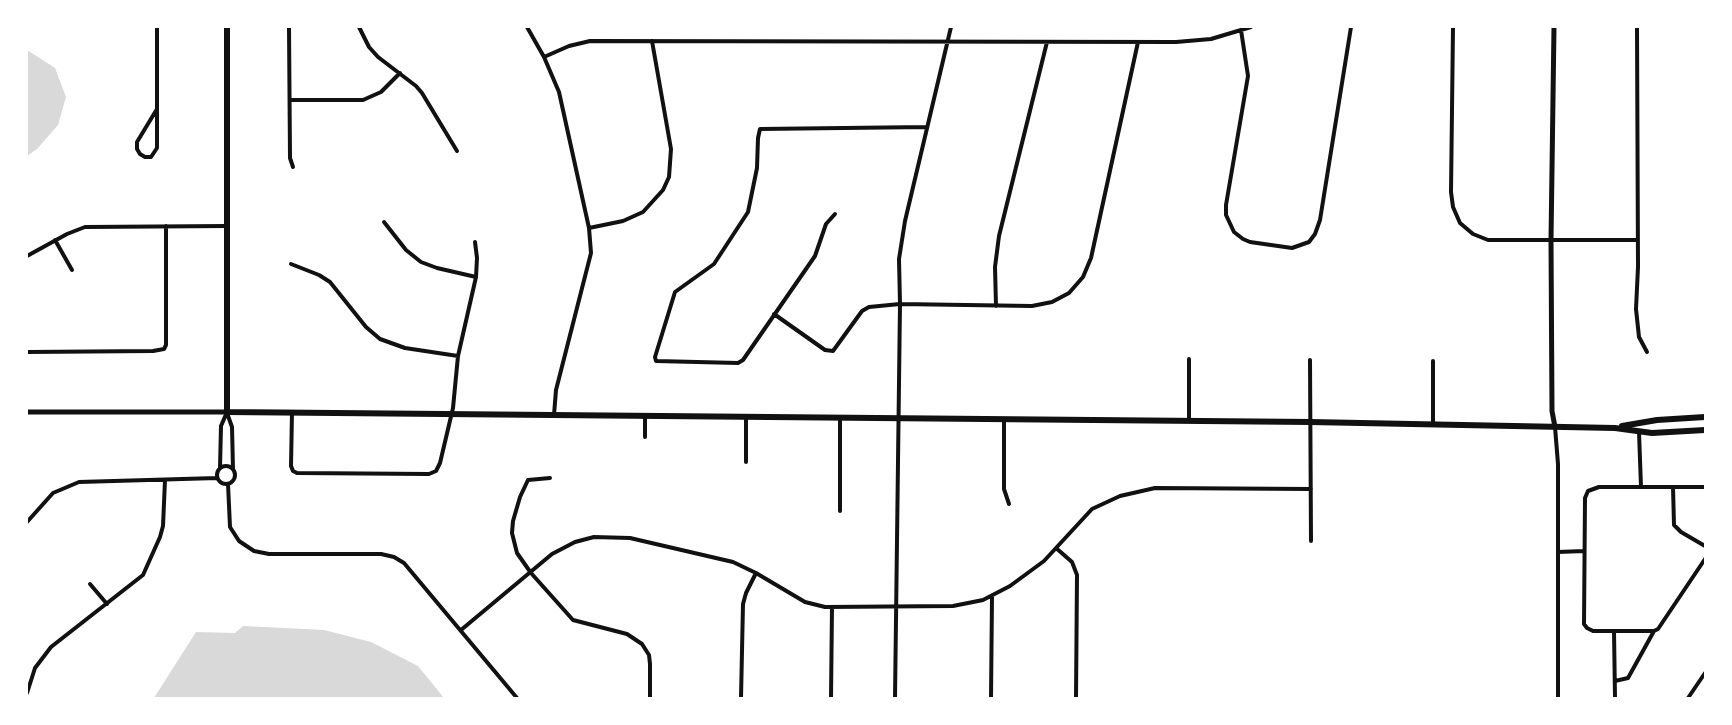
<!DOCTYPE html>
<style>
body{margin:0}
#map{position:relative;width:1732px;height:725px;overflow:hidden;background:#fff;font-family:Inter,sans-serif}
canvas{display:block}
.frame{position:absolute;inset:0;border:28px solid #fff;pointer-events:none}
</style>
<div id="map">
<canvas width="1732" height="725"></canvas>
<div class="frame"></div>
</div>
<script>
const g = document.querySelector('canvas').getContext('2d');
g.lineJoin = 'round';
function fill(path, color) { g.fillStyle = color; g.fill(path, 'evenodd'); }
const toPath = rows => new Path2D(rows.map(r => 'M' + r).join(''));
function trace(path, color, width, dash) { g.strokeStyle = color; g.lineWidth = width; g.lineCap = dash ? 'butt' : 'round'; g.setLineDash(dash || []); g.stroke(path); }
fill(toPath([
 [27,50,55,68,66,97,58,125,37,149,27,156],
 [243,626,324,630,371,642,418,666,444,698,154,698,196,632,235,633]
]), '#d9d9d9');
trace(toPath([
 [157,27,157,148,151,157,145,157,140,154,137,149,137,142,157,109],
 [289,27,290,158,293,167],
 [359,27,369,47,378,57,416,86,422,93,457,151],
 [527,27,544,57,559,92,589,228,591,253,556,390,554,415],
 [1453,27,1451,192,1453,207,1460,223,1473,234,1488,240,1638,240],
 [1637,27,1638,267,1636,309,1639,337,1647,352],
 [1241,30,1248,76,1226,205,1226,215,1234,232,1243,239,1250,242,1292,248,1309,242,1315,234,1320,220,1351,27],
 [544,57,569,46,590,41,1176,42,1211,39,1251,27],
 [290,100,363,100,381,92,400,73],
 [835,214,826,224,815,256,743,360,738,363,656,361,655,357,675,292,714,264,748,212,757,168,758,138,760,129,927,127],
 [384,222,406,250,421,262,437,268,476,277],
 [589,228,623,221,643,212,663,190,669,177,671,149,652,41],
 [55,240,72,270],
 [27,256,67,234,85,227,227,226],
 [291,264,319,275,330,282,366,327,380,339,405,348,458,356],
 [996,306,995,267,999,236,1047,42],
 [774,314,825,350,833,351,862,311,869,307,900,304,1032,306,1052,302,1069,293,1083,277,1091,258,1138,42],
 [27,352,153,351,164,349,166,345,166,226],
 [1189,359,1189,421],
 [1310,360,1311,541],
 [1433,361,1433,424],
 [292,412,291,466,293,471,297,473,429,474,436,471,440,463,453,408,458,356,476,277,477,258,475,242],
 [227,413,232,427,233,469],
 [645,416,645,437],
 [746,417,746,462],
 [1004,420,1004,489,1009,504],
 [1555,427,1558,464,1558,698],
 [1639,432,1641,487],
 '217 475a9 9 0 1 1 18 0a9 9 0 1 1-18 0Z',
 [220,468,221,426,227,412],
 [550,478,528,480,520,497,513,521,512,533,517,553,531,573,573,620,627,634,642,644,649,655,650,664,650,698],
 [228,484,230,527,239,541,254,551,269,554,381,554,394,557,404,563,517,698],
 [1673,487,1674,525,1681,532,1705,546],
 [1705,487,1599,487,1588,491,1585,498,1584,624,1587,628,1593,631,1654,631,1658,629,1705,559],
 [840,511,840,418],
 [27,522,53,493,79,482,217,478],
 [1056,548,1072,562,1077,575,1076,698],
 [1558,552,1584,551],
 [90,584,107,604],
 [461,630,552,554,575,542,594,537,630,538,733,562,756,573,805,602,825,607,953,606,983,600,1010,586,1044,561,1092,509,1120,496,1155,488,1311,489],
 [1614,631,1615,698],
 [1615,681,1628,678,1654,631],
 [27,693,35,668,51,647,143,575,160,537,163,526,165,480],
 [741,698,743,604,746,593,756,573],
 [831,698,832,607],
 [895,698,900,304,899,259,905,221,951,27],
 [991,698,992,596],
 [1688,698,1705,673]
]), '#111', 4);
trace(toPath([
 [1554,27,1551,240,1552,411,1555,427],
 [27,412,227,412]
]), '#111', 5);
trace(toPath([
 [227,27,227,412,1310,422,1615,428,1652,433,1705,430],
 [1622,426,1657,420,1705,417]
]), '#111', 6);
</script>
